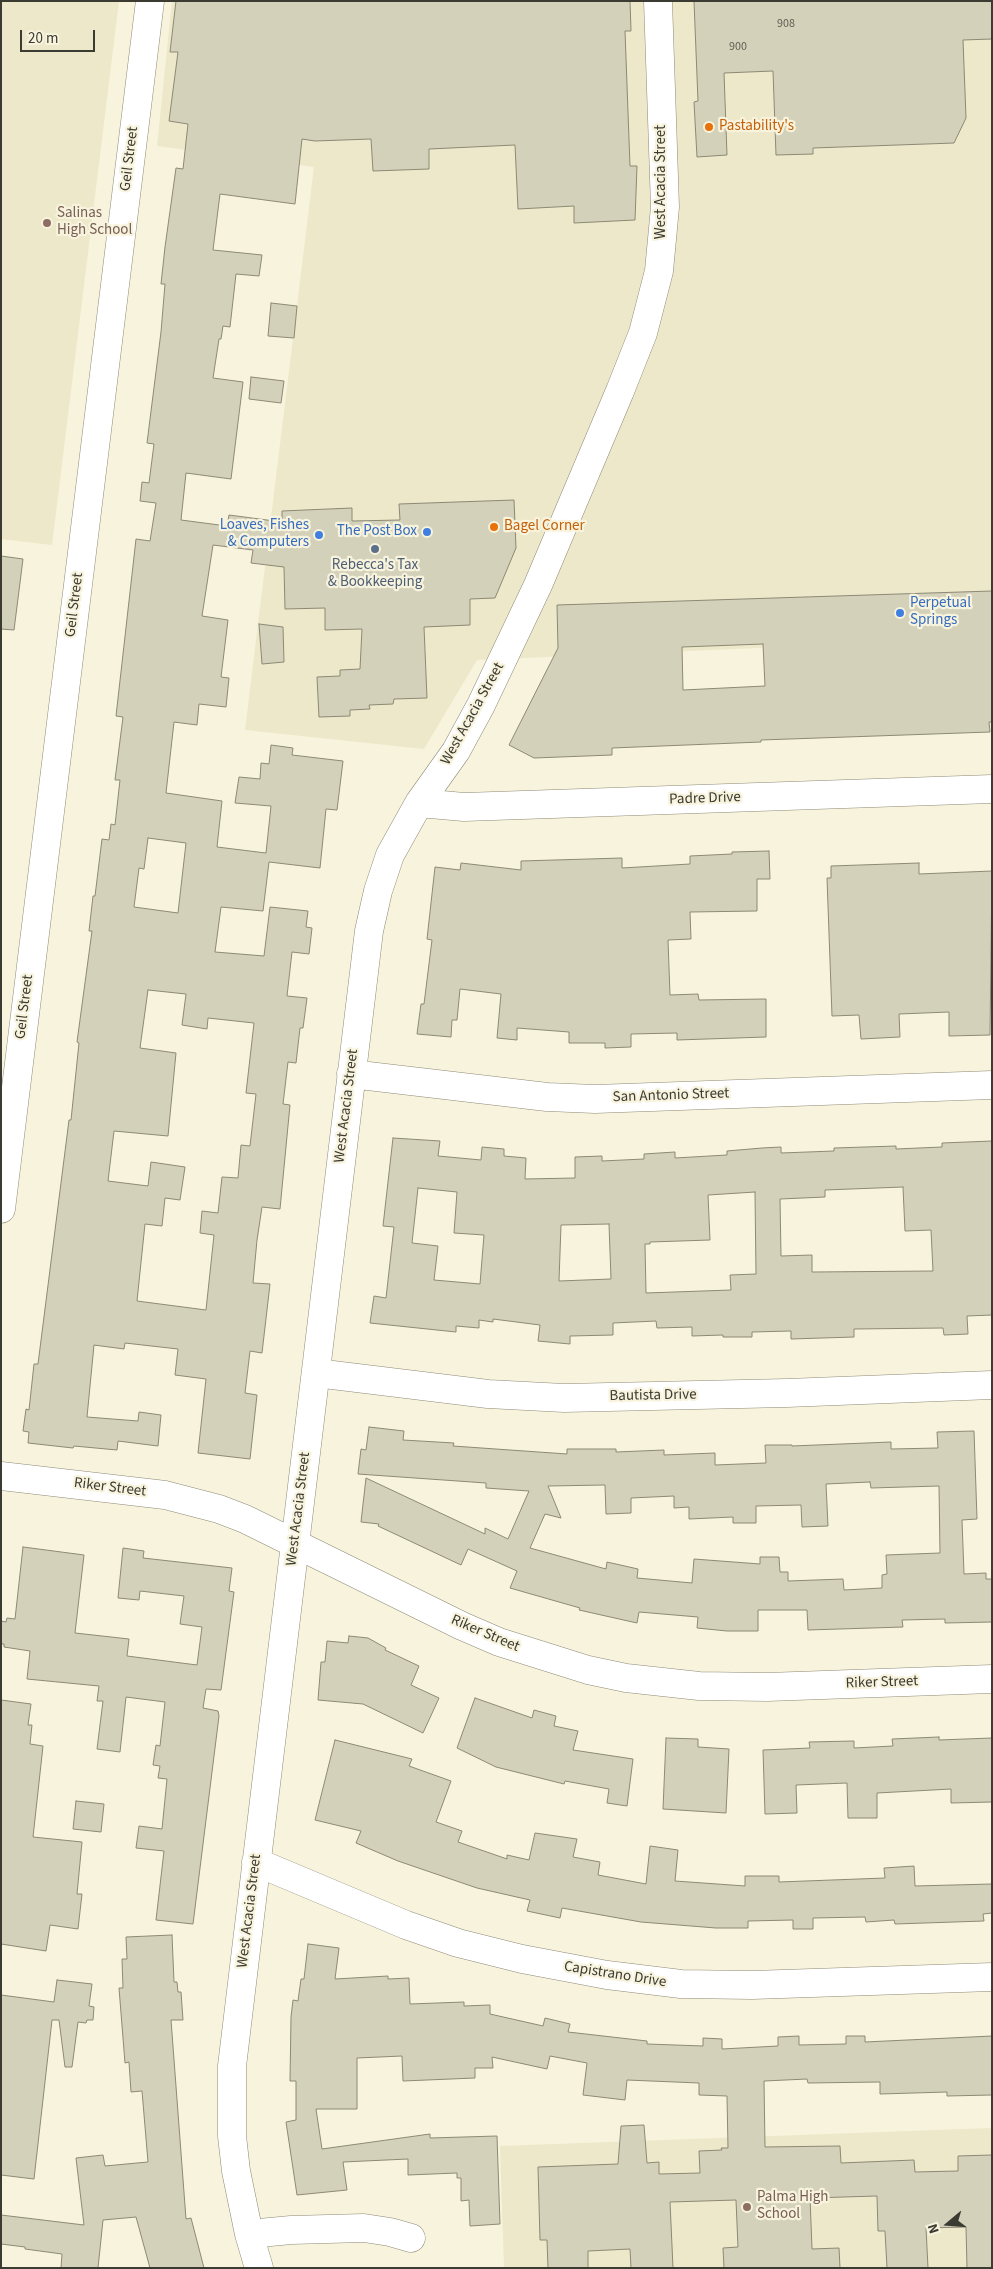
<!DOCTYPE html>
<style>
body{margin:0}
#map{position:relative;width:993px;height:2269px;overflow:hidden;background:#f7f3dd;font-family:"Source Sans 3",sans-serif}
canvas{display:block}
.frame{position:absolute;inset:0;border:2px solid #3c3b32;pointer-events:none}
.north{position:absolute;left:923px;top:2199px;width:50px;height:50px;-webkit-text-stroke:4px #f7f3dd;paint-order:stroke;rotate:252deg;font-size:14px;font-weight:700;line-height:20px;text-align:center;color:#3c3b32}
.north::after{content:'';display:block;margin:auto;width:18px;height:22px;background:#3c3b32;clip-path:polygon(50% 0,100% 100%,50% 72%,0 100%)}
.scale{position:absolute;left:20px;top:30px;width:75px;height:22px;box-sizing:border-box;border:2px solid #3c3b32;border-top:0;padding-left:6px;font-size:15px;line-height:18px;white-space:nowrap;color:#3c3b32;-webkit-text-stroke:4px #f7f3dd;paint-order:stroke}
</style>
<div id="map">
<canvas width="993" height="2269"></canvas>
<div class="frame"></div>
<div class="north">N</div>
<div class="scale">20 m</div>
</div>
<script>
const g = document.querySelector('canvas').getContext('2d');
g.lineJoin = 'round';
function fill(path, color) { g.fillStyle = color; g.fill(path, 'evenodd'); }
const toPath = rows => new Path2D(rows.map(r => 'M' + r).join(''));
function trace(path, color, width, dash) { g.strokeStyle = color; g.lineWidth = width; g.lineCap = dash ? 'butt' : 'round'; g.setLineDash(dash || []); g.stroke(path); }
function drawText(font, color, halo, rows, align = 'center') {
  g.font = font + ' "Source Sans 3",sans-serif'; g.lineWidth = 4.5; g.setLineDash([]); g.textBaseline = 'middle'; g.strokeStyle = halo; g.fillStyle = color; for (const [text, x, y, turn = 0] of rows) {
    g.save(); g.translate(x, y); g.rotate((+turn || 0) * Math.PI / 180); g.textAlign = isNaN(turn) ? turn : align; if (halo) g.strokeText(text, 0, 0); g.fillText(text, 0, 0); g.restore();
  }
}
fill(toPath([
 [1,1,119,1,52,545,1,539],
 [172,1,992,1,992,638,477,660,424,749,245,730,314,167,157,146],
 [992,2128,992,2268,504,2268,500,2146]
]), '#ede8ca');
const building = toPath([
 [176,1,630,1,631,31,625,31,630,166,637,166,635,220,574,223,574,206,518,209,515,145,429,149,429,169,373,171,371,139,315,141,302,139,295,204,220,194,213,250,262,255,259,276,236,274,230,327,223,326,221,339,219,339,213,378,243,382,231,479,186,473,181,520,227,526,229,515,282,522,282,511,352,508,352,521,400,520,399,504,514,500,516,548,495,598,470,599,470,625,424,627,427,698,394,699,393,704,369,705,370,709,350,710,350,716,319,717,317,677,340,676,340,670,360,669,362,629,325,630,325,608,285,609,284,567,251,563,253,550,213,545,202,616,228,620,221,677,229,678,226,707,199,704,197,725,174,722,166,793,222,801,217,847,266,853,271,806,235,803,239,777,260,779,261,763,269,764,271,745,293,748,292,755,343,761,337,810,326,809,320,868,269,862,263,911,221,907,215,952,264,956,270,907,308,911,306,927,312,928,309,954,292,952,287,996,307,998,303,1028,300,1028,296,1063,288,1062,283,1104,290,1105,280,1209,262,1207,257,1240,253,1283,270,1284,262,1353,250,1351,245,1393,257,1395,250,1459,198,1453,206,1379,175,1375,178,1349,125,1343,124,1349,94,1345,87,1417,138,1421,139,1412,161,1415,158,1446,118,1441,117,1450,74,1446,73,1448,28,1443,29,1432,23,1431,26,1409,29,1410,34,1364,38,1364,69,1120,71,1120,79,1043,77,1042,92,931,89,931,93,896,95,896,102,839,109,840,111,824,115,825,120,780,115,780,123,717,116,716,136,539,150,541,156,503,140,501,142,482,149,483,154,444,147,443,161,332,165,284,161,284,165,247,176,168,183,169,188,124,169,121,178,52,170,52,176,1],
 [148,838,186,843,178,913,134,907,139,868,144,869,148,838],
 [148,990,186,994,182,1025,207,1029,208,1018,254,1023,246,1093,256,1094,250,1146,241,1145,238,1178,222,1177,218,1213,202,1211,200,1233,214,1235,206,1310,137,1301,145,1224,162,1226,165,1198,180,1200,185,1167,151,1162,148,1186,108,1181,114,1131,168,1136,176,1053,140,1048,148,990],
 [694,1,992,1,992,39,963,40,966,118,954,143,813,148,813,154,776,155,773,71,724,73,727,155,697,157,694,102,698,101,694,1],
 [271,303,297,306,294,338,268,336,271,303],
 [251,377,284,381,281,403,249,399,251,377],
 [1,556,23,559,14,630,1,629,1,556],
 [992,591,992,722,989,722,990,732,761,740,761,742,612,748,612,755,534,758,509,745,558,648,557,605,992,591],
 [763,644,765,686,683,690,682,647,763,644],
 [259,624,283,627,284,662,262,664,259,624],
 [769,851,770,879,757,879,757,911,690,912,691,939,668,940,670,995,698,994,699,1000,766,999,766,1037,677,1040,677,1033,631,1034,631,1047,605,1048,605,1043,569,1043,569,1032,517,1028,517,1040,497,1038,501,994,460,989,457,1020,452,1020,451,1037,417,1034,421,1004,424,1004,432,940,427,939,435,867,460,870,461,863,521,870,521,861,622,858,622,868,690,864,690,856,732,854,732,852,769,851],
 [919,863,919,874,992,871,990,1035,949,1036,949,1012,899,1014,900,1037,861,1039,859,1015,832,1016,827,878,831,878,831,866,919,863],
 [393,1138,440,1141,438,1156,481,1160,482,1147,504,1149,504,1156,526,1158,525,1179,575,1178,575,1157,602,1156,602,1161,644,1159,644,1154,675,1152,675,1158,727,1155,727,1151,762,1148,781,1147,781,1153,834,1151,834,1148,896,1146,896,1149,942,1147,942,1143,992,1141,992,1315,967,1316,968,1334,944,1335,943,1328,854,1329,854,1337,791,1339,791,1331,752,1332,752,1337,723,1337,723,1335,692,1336,692,1327,657,1328,656,1321,613,1323,613,1335,570,1336,570,1344,538,1341,540,1325,493,1319,493,1322,479,1320,479,1328,456,1326,456,1332,370,1323,374,1296,386,1298,394,1227,383,1226,393,1138],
 [903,1187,905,1231,931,1230,933,1271,812,1272,812,1255,781,1256,780,1199,825,1197,825,1190,903,1187],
 [418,1188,457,1192,454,1233,484,1235,480,1284,434,1280,438,1246,412,1243,418,1188],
 [755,1192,756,1274,730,1275,731,1290,646,1293,645,1244,650,1244,650,1242,710,1240,708,1195,755,1192],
 [609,1224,611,1279,559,1281,561,1225,609,1224],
 [369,1427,404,1431,403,1440,454,1443,453,1446,567,1454,567,1449,616,1449,616,1452,664,1450,664,1455,715,1453,715,1465,766,1463,765,1445,792,1445,792,1446,891,1442,891,1449,938,1448,937,1432,974,1431,977,1519,962,1520,964,1574,986,1573,986,1579,992,1579,992,1622,945,1623,945,1619,902,1620,903,1627,808,1630,807,1610,758,1610,758,1631,727,1631,697,1628,698,1617,639,1612,637,1623,579,1610,580,1608,510,1588,517,1571,468,1549,461,1565,378,1526,379,1524,361,1522,366,1478,485,1534,485,1528,508,1539,529,1491,486,1488,486,1483,358,1474,361,1449,366,1450,369,1427],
 [870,1482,871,1488,939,1486,940,1553,886,1555,887,1574,882,1575,882,1588,844,1590,843,1579,788,1581,788,1572,780,1572,779,1557,760,1557,760,1564,694,1559,692,1583,637,1578,638,1569,607,1562,606,1569,530,1548,545,1514,561,1518,548,1486,605,1485,606,1514,631,1513,631,1498,674,1496,674,1508,689,1507,689,1519,733,1517,733,1523,756,1523,756,1506,801,1505,802,1527,828,1526,826,1484,870,1482],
 [23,1547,84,1555,75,1633,129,1639,127,1656,197,1665,202,1627,180,1624,184,1596,140,1591,139,1600,118,1598,123,1548,144,1551,143,1558,232,1568,229,1591,234,1592,221,1690,206,1689,203,1708,218,1711,219,1716,193,1924,156,1920,164,1851,136,1848,139,1826,162,1829,167,1779,158,1778,160,1766,153,1765,156,1745,160,1746,165,1702,126,1697,120,1752,97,1749,103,1701,97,1701,99,1686,27,1679,30,1651,4,1647,4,1644,1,1644,1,1621,6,1622,7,1618,15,1619,23,1547],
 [349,1636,368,1638,386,1648,385,1650,419,1666,411,1685,439,1698,423,1733,363,1704,318,1700,321,1662,325,1662,327,1641,348,1643,349,1636],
 [475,1698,532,1718,534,1710,556,1716,554,1726,578,1731,573,1750,633,1759,627,1806,607,1803,609,1789,565,1781,564,1784,496,1767,457,1748,475,1698],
 [1,1700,31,1704,28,1725,32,1725,30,1744,43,1746,33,1837,82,1842,77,1894,82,1894,78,1929,50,1925,46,1951,1,1944,1,1700],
 [939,1737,939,1740,992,1738,992,1802,951,1803,951,1789,877,1793,877,1818,848,1818,847,1783,796,1785,797,1813,765,1814,763,1750,810,1748,809,1742,854,1741,854,1748,893,1746,892,1739,939,1737],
 [666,1738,698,1739,698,1747,729,1749,726,1813,663,1809,666,1738],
 [335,1740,412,1759,409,1766,451,1781,436,1822,462,1831,458,1842,507,1859,507,1855,529,1860,535,1833,577,1839,573,1857,600,1862,598,1875,646,1884,650,1846,678,1850,675,1881,745,1886,745,1876,779,1876,779,1882,885,1878,884,1868,914,1866,915,1886,992,1884,992,1913,983,1914,984,1921,895,1924,894,1920,866,1922,865,1917,813,1918,813,1929,793,1929,793,1920,748,1921,748,1928,716,1928,641,1922,562,1908,560,1918,527,1911,530,1900,477,1888,398,1861,356,1843,361,1831,315,1820,335,1740],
 [76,1801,104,1804,101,1832,73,1829,76,1801],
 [172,1935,174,1982,177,1982,178,1992,181,1992,183,2020,171,2020,186,2219,191,2218,204,2268,150,2268,136,2217,103,2220,98,2268,61,2268,62,2254,25,2249,25,2247,1,2244,1,2215,84,2225,76,2158,103,2155,105,2166,148,2162,142,2091,131,2092,129,2062,125,2063,119,1988,123,1988,122,1959,127,1959,126,1937,172,1935],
 [308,1944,339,1948,335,1979,388,1976,388,1979,409,1978,410,2004,464,2002,464,2006,490,2005,490,2014,543,2026,545,2018,570,2024,568,2032,647,2041,647,2044,703,2046,703,2038,722,2039,722,2049,778,2046,778,2037,799,2036,799,2045,846,2044,846,2036,865,2036,865,2042,992,2036,992,2095,947,2096,947,2092,880,2094,880,2082,808,2083,807,2079,764,2081,765,2147,840,2146,841,2163,914,2160,915,2172,958,2171,958,2156,992,2155,992,2268,967,2268,966,2227,926,2228,928,2268,887,2268,885,2231,878,2231,877,2196,810,2198,812,2249,839,2248,840,2268,724,2268,723,2248,738,2247,736,2200,670,2202,673,2268,631,2268,630,2249,588,2251,588,2268,548,2268,547,2240,540,2240,538,2167,618,2164,621,2126,644,2125,647,2163,659,2162,659,2174,700,2173,699,2151,722,2150,721,2148,728,2148,727,2096,699,2095,699,2083,627,2080,625,2100,583,2095,587,2063,550,2056,547,2069,492,2057,493,2068,475,2068,475,2078,403,2081,402,2056,357,2058,357,2109,316,2109,322,2149,430,2134,430,2138,497,2136,500,2224,470,2226,469,2200,461,2201,461,2178,457,2178,457,2173,408,2175,408,2159,343,2162,347,2190,297,2195,286,2122,296,2120,296,2081,290,2081,291,2017,293,2000,298,2001,301,1979,304,1979,308,1944],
 [57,1980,92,1984,89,2006,94,2007,93,2020,87,2020,86,2023,78,2022,72,2067,65,2067,59,2020,52,2020,34,2179,1,2175,1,1995,54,2002,57,1980]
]);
fill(building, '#d4d1bb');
trace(building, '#8c8975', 1);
const minor = toPath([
 [419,803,464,807,992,789],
 [351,1074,547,1097,595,1099,992,1085],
 [1,1209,150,1],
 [316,1373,488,1394,564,1398,787,1393,992,1385],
 [1,1476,165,1495,219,1509,245,1519,462,1626,499,1642,588,1670,626,1678,699,1686,767,1687,992,1679],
 [256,1862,406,1925,458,1943,522,1959,607,1975,681,1984,752,1985,992,1977],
 [249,2234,291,2230,364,2228,390,2232,411,2238],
 [259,2268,249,2234,236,2171,232,2136,232,2066,369,931,378,891,390,855,419,803,456,751,481,705,538,585,620,391,643,333,659,271,665,207,658,1]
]);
trace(minor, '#8e8a76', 29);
trace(minor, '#fff', 28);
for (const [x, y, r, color] of [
 [709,127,5,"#e8710a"],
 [47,223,5,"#8d6e63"],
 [494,527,5,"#e8710a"],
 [427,532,5,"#3f7fe0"],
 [319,535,5,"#3f7fe0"],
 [375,549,5,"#5c6f8a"],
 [900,613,5,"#3f7fe0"],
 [747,2207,5,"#8d6e63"]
]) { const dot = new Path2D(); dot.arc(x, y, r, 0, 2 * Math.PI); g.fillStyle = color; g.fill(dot); trace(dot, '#f7f3dd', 2); }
drawText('12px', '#626054', null, [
 ["908",786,24],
 ["900",738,47]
]);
drawText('15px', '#c56008', '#f7f3dd', [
 ["Pastability's",719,127],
 ["Bagel Corner",504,527]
], 'left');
drawText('15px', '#3c3b32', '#f7f3dd', [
 ["Geil Street",130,159,-83],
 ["West Acacia Street",662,182,-90],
 ["Geil Street",75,605,-83],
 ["West Acacia Street",473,714,-61],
 ["Padre Drive",705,799,-2],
 ["Geil Street",25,1007,-83],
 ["San Antonio Street",671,1096,-2],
 ["West Acacia Street",347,1106,-83],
 ["Bautista Drive",653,1396,-1],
 ["Riker Street",110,1488,7],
 ["West Acacia Street",299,1509,-83],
 ["Riker Street",485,1634,23],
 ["Riker Street",882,1683,-2],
 ["West Acacia Street",250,1911,-83],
 ["Capistrano Drive",615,1975,9]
]);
drawText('15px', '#785e54', '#f7f3dd', [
 ["Salinas",57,214],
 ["High School",57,231],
 ["Palma High",757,2198],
 ["School",757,2215]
], 'left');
drawText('15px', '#366cbe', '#f7f3dd', [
 ["Loaves, Fishes",309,526],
 ["& Computers",309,543],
 ["The Post Box",417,532],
 ["Perpetual",910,604,"left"],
 ["Springs",910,621,"left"]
], 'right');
drawText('15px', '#4e5e75', '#f7f3dd', [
 ["Rebecca's Tax",375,566],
 ["& Bookkeeping",375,583]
]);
</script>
